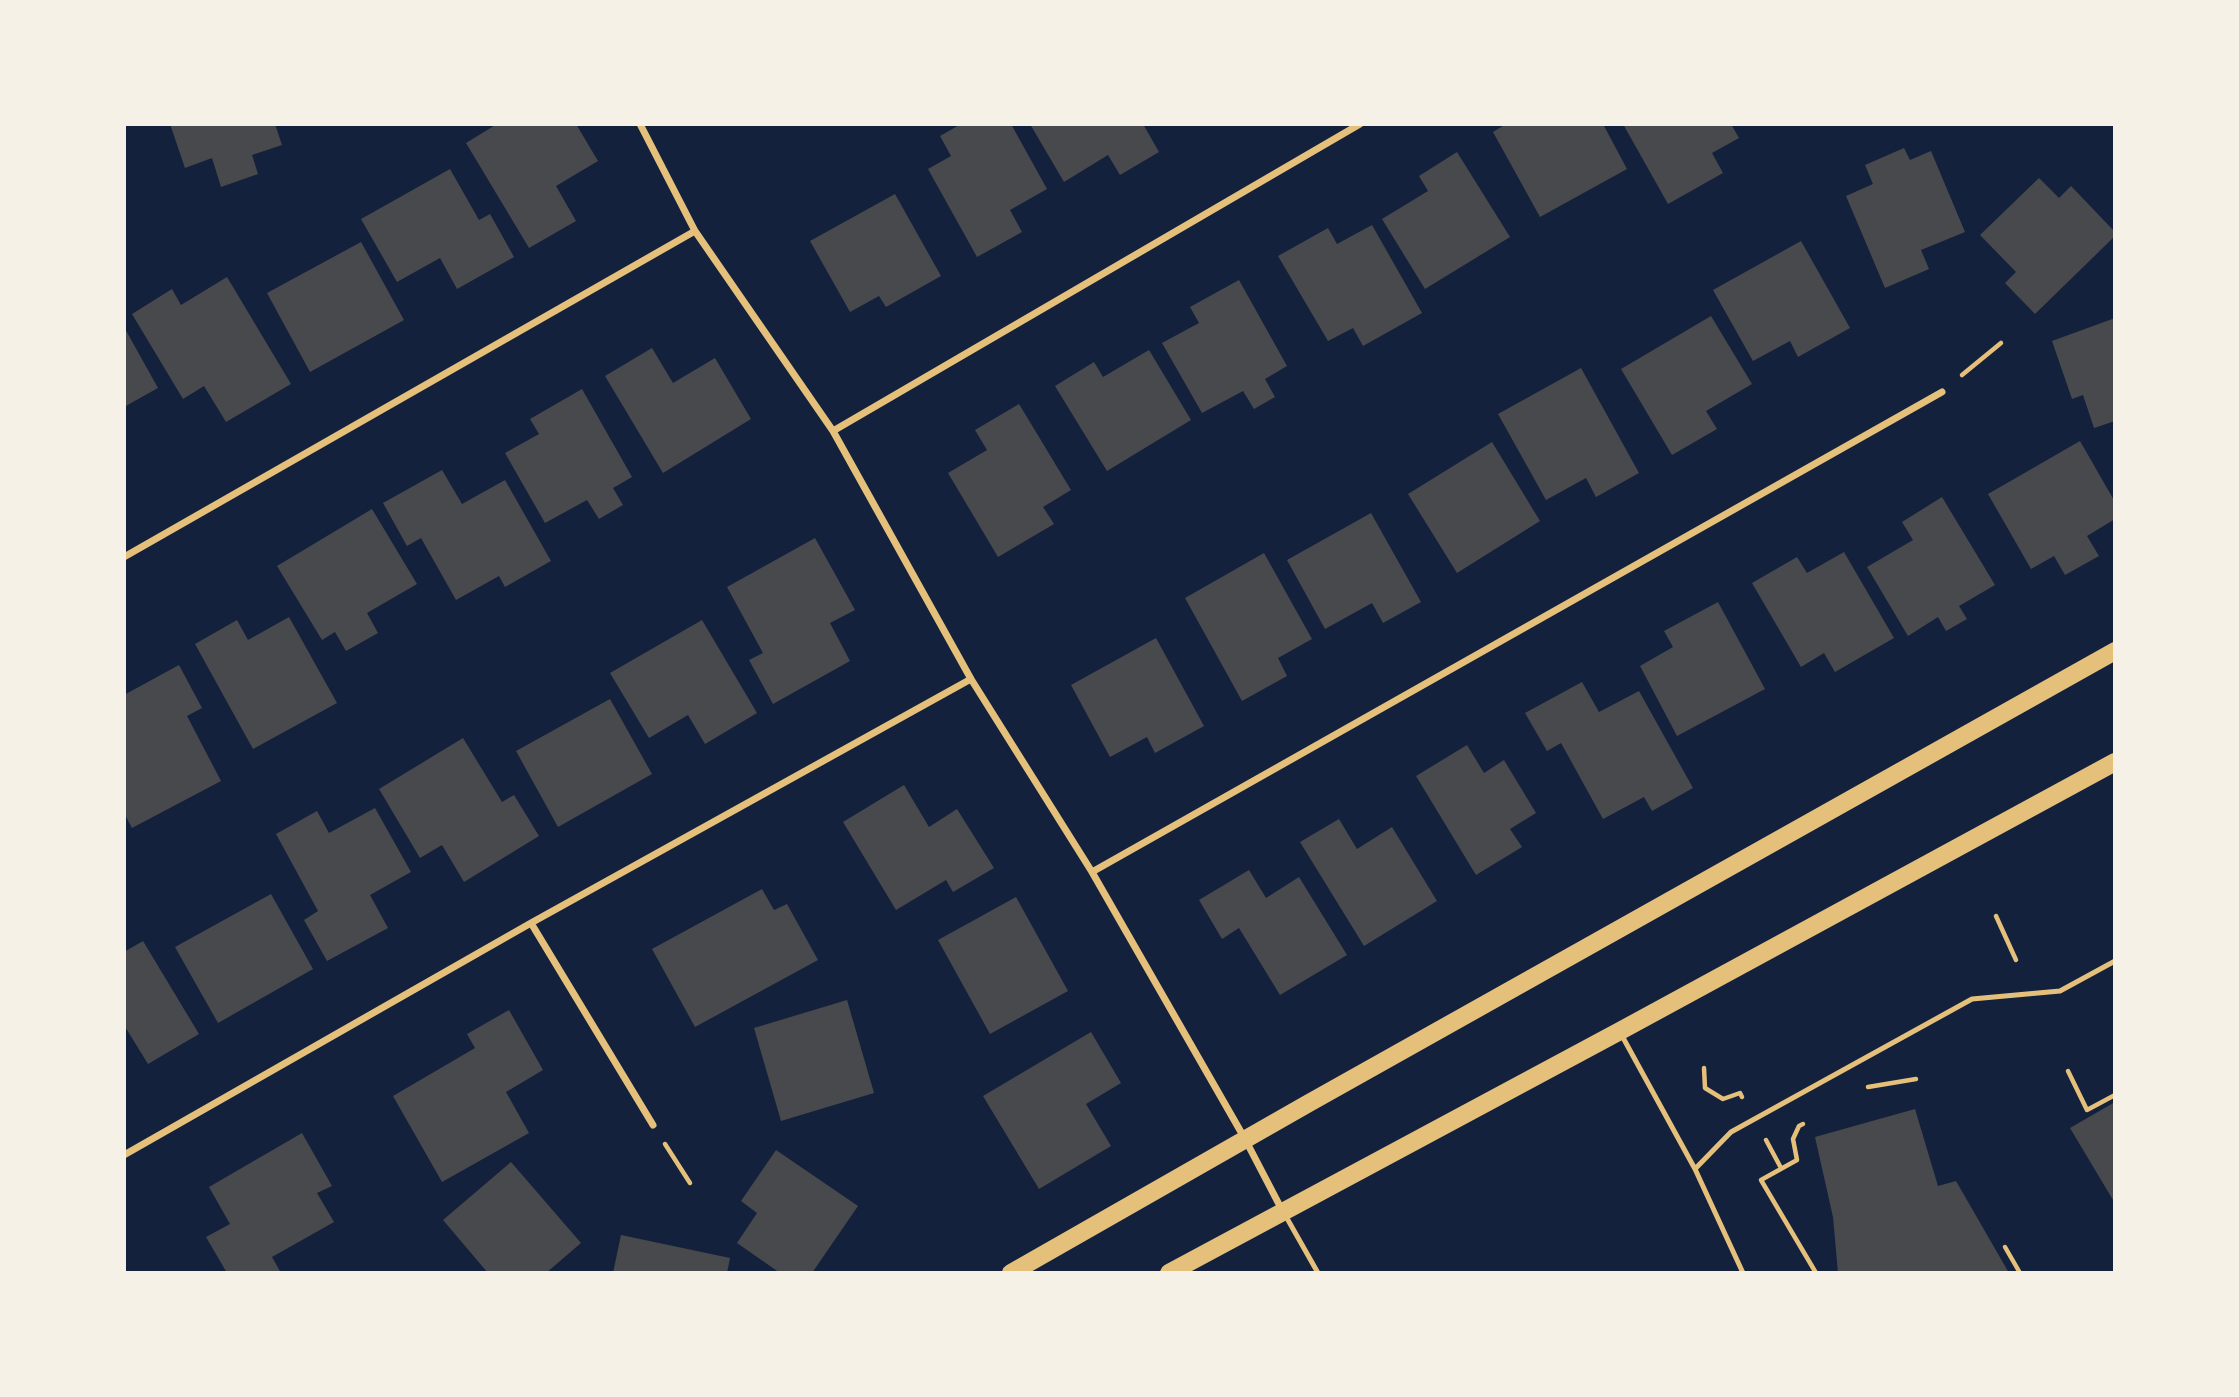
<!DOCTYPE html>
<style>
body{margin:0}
#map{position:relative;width:2239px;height:1397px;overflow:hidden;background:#14213d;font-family:Poppins,sans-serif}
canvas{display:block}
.frame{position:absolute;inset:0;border:126px solid #f6f1e7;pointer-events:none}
</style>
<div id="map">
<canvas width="2239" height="1397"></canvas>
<div class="frame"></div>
</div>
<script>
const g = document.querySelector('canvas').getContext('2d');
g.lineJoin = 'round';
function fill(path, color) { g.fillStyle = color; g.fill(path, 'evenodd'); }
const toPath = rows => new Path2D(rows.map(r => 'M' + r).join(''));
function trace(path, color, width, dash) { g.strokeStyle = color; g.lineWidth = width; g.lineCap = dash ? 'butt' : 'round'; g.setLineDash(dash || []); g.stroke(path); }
fill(toPath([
 [170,124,275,124,282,145,252,155,258,174,221,187,212,158,185,168],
 [497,124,576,124,598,161,556,186,576,221,529,248,466,143],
 [961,124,1011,124,1047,189,1010,210,1022,232,977,257,928,169,951,156,940,136],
 [1030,124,1143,124,1159,152,1120,175,1108,155,1064,182],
 [1506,124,1603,124,1627,169,1540,217,1493,132],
 [1623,124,1731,124,1739,138,1712,153,1723,173,1668,204],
 [1904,148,1910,160,1931,151,1965,232,1921,250,1929,269,1885,288,1846,196,1873,184,1865,165],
 [1457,152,1510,237,1425,289,1382,219,1428,191,1419,176],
 [450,169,479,220,490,214,514,257,457,289,440,258,397,282,361,219],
 [2039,178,2059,198,2071,186,2115,232,2115,236,2035,314,2005,283,2016,272,1980,235],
 [895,194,941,276,886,307,879,296,850,312,810,241],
 [1372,225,1422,313,1363,346,1353,328,1328,341,1278,256,1328,228,1337,244],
 [1801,241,1850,328,1798,357,1790,341,1753,361,1713,290],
 [361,242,404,320,310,372,267,293],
 [227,277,291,384,226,422,204,386,183,399,132,314,172,289,181,305],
 [1239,280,1287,366,1265,379,1275,397,1254,409,1243,391,1202,413,1162,343,1199,323,1190,307],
 [1711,316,1752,384,1706,411,1717,429,1672,455,1621,369],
 [2115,318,2115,421,2094,428,2083,395,2072,399,2052,341],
 [124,327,158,388,124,407],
 [652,348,673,383,715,358,751,419,663,473,605,376],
 [1149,350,1191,420,1107,471,1055,386,1094,362,1103,377],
 [1581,368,1639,473,1596,497,1586,478,1546,500,1498,414],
 [582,389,632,477,613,488,623,505,599,519,587,500,545,523,505,453,539,434,530,419],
 [1019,404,1071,490,1043,507,1054,524,998,557,948,473,987,450,975,430],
 [2080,441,2115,502,2115,519,2087,536,2099,556,2065,575,2054,556,2031,569,1988,494],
 [1492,442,1540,521,1457,573,1408,494],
 [442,470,462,504,505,480,551,561,505,587,499,576,456,600,421,538,407,546,383,503],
 [1942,497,1995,585,1959,606,1967,619,1946,631,1938,617,1908,636,1867,567,1913,540,1902,522],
 [372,509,417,584,367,613,378,633,346,651,335,632,322,640,277,566],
 [1371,513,1421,602,1383,623,1372,603,1325,629,1287,560],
 [815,538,855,610,830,623,850,661,773,704,749,660,763,653,727,587],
 [1844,552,1894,638,1835,672,1824,653,1801,667,1752,583,1797,557,1807,573],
 [1264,553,1312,639,1278,658,1287,676,1242,701,1185,598],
 [1718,602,1765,689,1677,736,1640,666,1673,647,1664,631],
 [289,617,337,703,253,749,195,644,237,620,248,640],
 [702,620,757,713,705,744,688,715,649,738,610,673],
 [1156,638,1204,726,1155,753,1147,737,1110,757,1071,685],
 [179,665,202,708,187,716,221,781,132,828,124,813,124,695],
 [1582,682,1599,712,1639,691,1693,788,1652,811,1644,797,1603,819,1561,743,1547,751,1525,713],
 [610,699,652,774,558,827,516,751],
 [463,738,502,802,514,795,539,836,464,882,442,845,420,858,379,789],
 [1467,745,1484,773,1504,760,1536,813,1510,829,1522,847,1476,875,1416,776],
 [904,785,929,827,957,809,994,868,953,892,946,880,896,910,843,822],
 [375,808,411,872,370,895,388,928,327,961,304,920,318,911,276,834,317,811,329,833],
 [1339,819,1357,849,1392,827,1437,901,1364,946,1300,842],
 [1249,870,1266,898,1299,877,1347,955,1280,995,1239,928,1222,939,1199,900],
 [762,889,774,910,787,904,818,960,695,1027,652,949],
 [271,894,313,969,218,1023,175,947],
 [1016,897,1068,991,990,1034,938,940],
 [143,941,199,1034,148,1064,124,1025,124,952],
 [847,1000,874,1093,781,1121,754,1028],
 [509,1010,543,1070,506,1092,529,1133,442,1182,393,1096,475,1048,467,1034],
 [1091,1032,1121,1083,1086,1104,1111,1146,1039,1189,983,1096],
 [2115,1102,2115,1199,2113,1200,2070,1128],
 [1915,1109,1938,1186,1956,1181,2009,1273,1838,1273,1833,1217,1815,1137],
 [302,1133,332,1186,317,1193,334,1222,272,1257,281,1273,227,1273,206,1237,230,1224,209,1187],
 [776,1150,858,1206,812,1273,780,1273,737,1243,757,1213,741,1201],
 [511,1162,581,1243,546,1273,488,1273,443,1220],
 [621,1235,730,1258,727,1273,613,1273]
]), '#48494c');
trace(toPath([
 [1962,375,2001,343],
 [1996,916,2016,960],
 [1704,1068,1705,1088,1723,1099,1740,1093,1742,1097],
 [2068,1071,2087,1110,2115,1095],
 [1868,1087,1916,1079],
 [1803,1124,1799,1126,1793,1139,1797,1160,1761,1180,1816,1273],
 [1766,1140,1781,1168],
 [665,1144,690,1183],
 [2005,1247,2020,1273]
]), '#e5c07b', 4.5);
trace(toPath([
 [1621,1034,1695,1169,1743,1273],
 [1695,1169,1731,1132,1972,999,2060,991,2115,961],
 [1284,1213,1318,1273]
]), '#e5c07b', 5);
trace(toPath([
 [640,124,695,231,833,431,971,679,1092,872,1245,1139,1282,1210],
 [833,431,1360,124],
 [124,557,695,231],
 [1092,872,1942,392],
 [531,923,653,1125],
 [124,1155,531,923,971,679]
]), '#e5c07b', 7);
trace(toPath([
 [1011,1273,1309,1103,2115,651],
 [1169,1273,1620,1031,2115,762]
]), '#e5c07b', 18);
</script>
